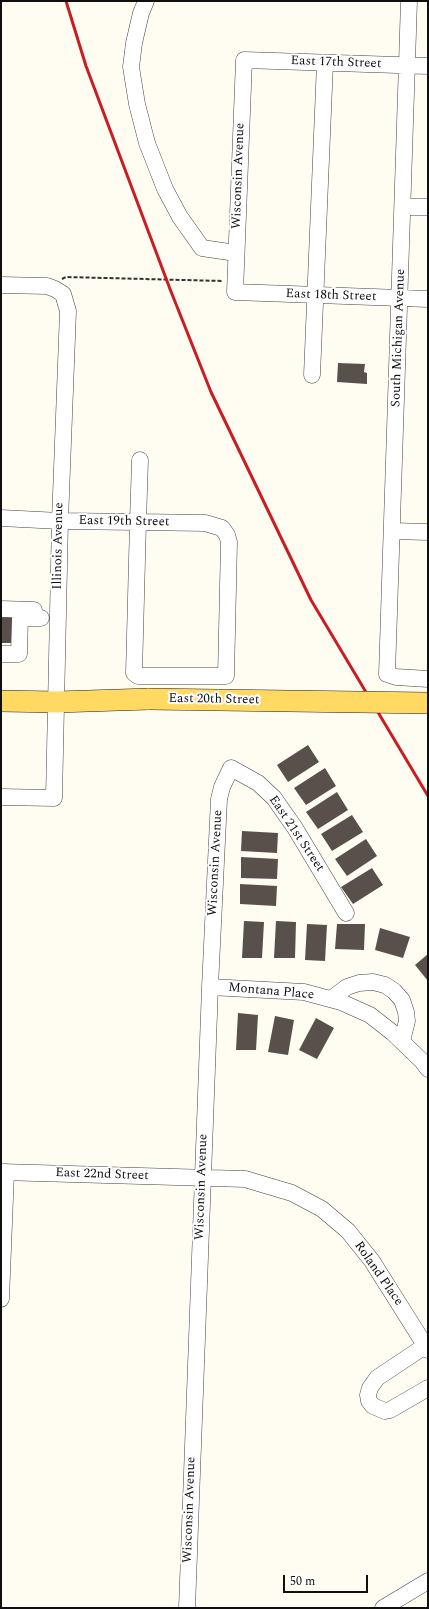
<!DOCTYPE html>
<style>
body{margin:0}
#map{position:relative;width:429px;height:1609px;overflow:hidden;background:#fffcf1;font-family:Spectral,serif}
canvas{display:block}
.frame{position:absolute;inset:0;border:2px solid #0f0f0f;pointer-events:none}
.scale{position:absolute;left:283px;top:1575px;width:85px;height:18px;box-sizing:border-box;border:2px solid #0f0f0f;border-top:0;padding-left:5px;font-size:12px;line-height:14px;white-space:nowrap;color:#0f0f0f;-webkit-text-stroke:3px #fff;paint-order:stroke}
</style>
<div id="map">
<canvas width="429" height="1609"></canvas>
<div class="frame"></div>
<div class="scale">50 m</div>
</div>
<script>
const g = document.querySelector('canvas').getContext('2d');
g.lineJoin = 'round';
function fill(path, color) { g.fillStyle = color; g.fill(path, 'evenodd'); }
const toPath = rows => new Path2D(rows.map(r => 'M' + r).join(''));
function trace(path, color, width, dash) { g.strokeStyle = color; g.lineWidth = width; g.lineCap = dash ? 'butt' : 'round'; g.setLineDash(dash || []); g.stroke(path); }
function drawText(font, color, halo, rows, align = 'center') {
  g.font = font + ' Spectral,serif'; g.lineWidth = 4; g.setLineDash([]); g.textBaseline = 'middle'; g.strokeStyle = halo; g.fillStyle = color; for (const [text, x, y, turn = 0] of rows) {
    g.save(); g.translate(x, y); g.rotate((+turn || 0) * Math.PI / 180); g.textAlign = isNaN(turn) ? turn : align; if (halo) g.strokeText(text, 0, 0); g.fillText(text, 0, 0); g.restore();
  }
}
fill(toPath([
 [338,363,365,364,364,372,367,373,367,384,337,382],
 [1,613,15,613,14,643,1,643],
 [308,745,319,762,288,782,277,765],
 [325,768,336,786,306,805,294,788],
 [337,792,348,810,318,829,306,812],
 [352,815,363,832,332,851,321,834],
 [242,831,278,833,277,853,241,851],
 [366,839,377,856,347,876,335,859],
 [241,857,278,859,277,879,241,878],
 [372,868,383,885,353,904,341,887],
 [240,884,277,886,276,906,240,904],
 [244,921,264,922,262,958,242,958],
 [276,921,296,922,295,958,274,958],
 [307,924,327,925,325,961,305,960],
 [337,924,365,924,364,950,335,949],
 [380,928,410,937,403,958,375,950],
 [428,954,428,981,415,965],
 [238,1013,258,1015,256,1050,236,1050],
 [275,1016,294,1020,288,1055,268,1052],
 [316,1018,334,1028,317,1059,299,1050]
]), '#59504b');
const minor = toPath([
 [146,1,141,13,134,43,131,67,137,104,147,143,165,189,180,217,202,248,236,253],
 [409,1,387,674,396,677,428,679],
 [428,66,244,60,235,292,428,299],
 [403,207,428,207],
 [1,285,47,286,55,289,63,294,68,311,60,521,54,798,1,797],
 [312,375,325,63],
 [1,518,60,521,138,522,205,523,222,528,227,535,229,542,226,676,138,676,134,673,138,522,140,460],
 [392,531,428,532],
 [1,609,34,610],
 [1,654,19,654,20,618,41,618],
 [210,987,304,992,341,1002,370,1015,393,1033,422,1061,428,1069],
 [331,999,347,987,359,983,373,982,385,985,394,991,402,1000,406,1012,407,1021,402,1041],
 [1,1172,245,1179,292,1193,322,1209,348,1231,372,1261,428,1350],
 [1,1299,6,1172],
 [425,1346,377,1378,370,1388,368,1395,369,1401,373,1406,385,1411,390,1410,428,1388],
 [187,1608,210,987,219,799,222,787,231,768,258,783,274,798,295,828,346,913],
 [383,1608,428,1581]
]);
const major = toPath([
 [1,701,57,702,149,699]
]);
trace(minor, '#424242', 17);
trace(major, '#202020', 22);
trace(toPath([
 [62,279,66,277,223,281]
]), '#313131', 2, [4, 2]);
trace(minor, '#fff', 16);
trace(major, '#ffd961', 21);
trace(toPath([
 [66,1,86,66,170,289,211,392,311,600,428,796]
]), '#c91d24', 3);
const majorBridge = toPath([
 [149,699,428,703]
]);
trace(majorBridge, '#202020', 22, []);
trace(majorBridge, '#ffd961', 21);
drawText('13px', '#0f0f0f', '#fff', [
 ["East 17th Street",336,63,2],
 ["Wisconsin Avenue",239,176,-88],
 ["East 18th Street",331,296,2],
 ["South Michigan Avenue",399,338,-88],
 ["East 19th Street",124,522,1],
 ["Illinois Avenue",59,546,-89],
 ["East 20th Street",214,700,1],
 ["East 21st Street",296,834,56],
 ["Wisconsin Avenue",216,863,-87],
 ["Montana Place",271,992,5],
 ["East 22nd Street",102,1175,2],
 ["Wisconsin Avenue",202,1187,-88],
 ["Roland Place",378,1274,55],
 ["Wisconsin Avenue",190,1510,-88]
]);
</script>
